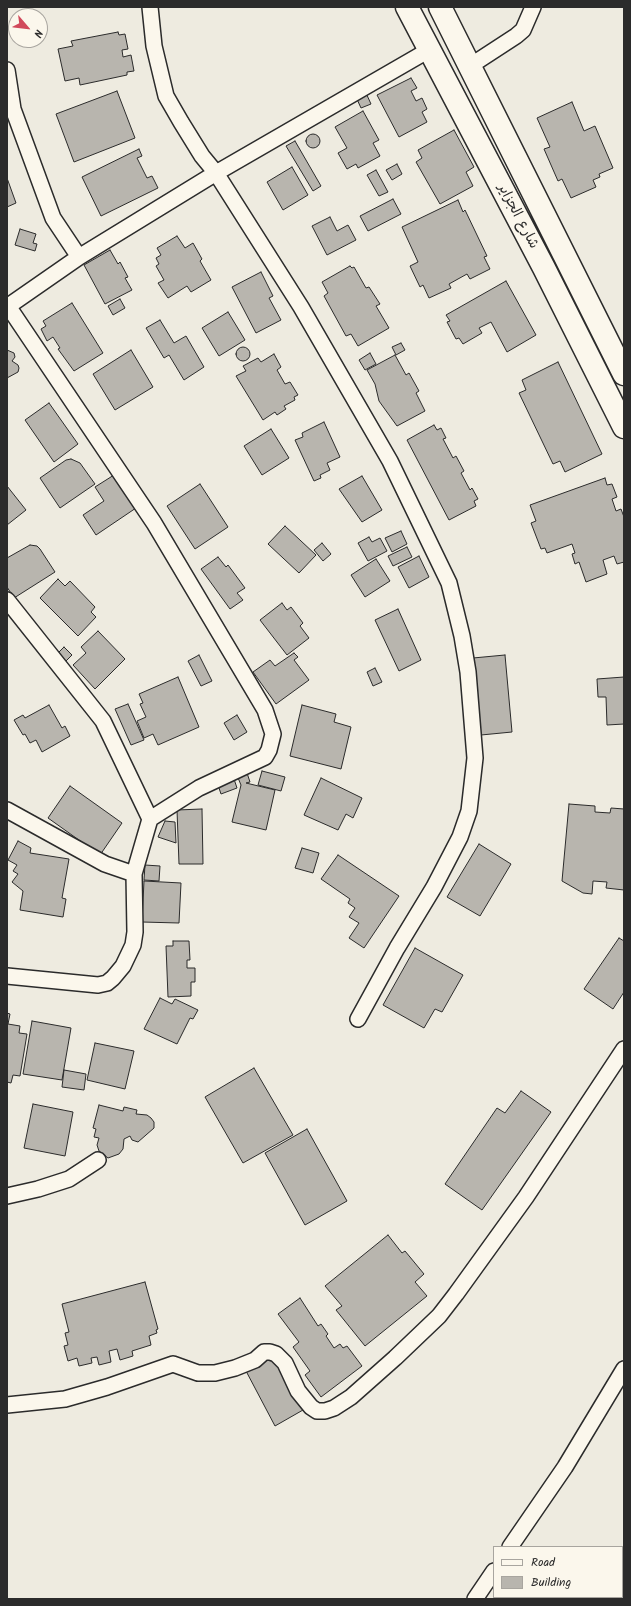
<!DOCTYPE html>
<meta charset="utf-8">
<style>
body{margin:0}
#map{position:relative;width:631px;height:1606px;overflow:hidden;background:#eeebe0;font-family:Kalam,sans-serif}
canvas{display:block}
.frame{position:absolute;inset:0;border:8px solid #2b2b2b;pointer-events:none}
.legend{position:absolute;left:493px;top:1546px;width:130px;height:52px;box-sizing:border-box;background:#fbf7ec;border:1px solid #a8a59f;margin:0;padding:5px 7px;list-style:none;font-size:12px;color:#2b2b2b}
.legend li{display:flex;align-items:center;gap:8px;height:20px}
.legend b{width:20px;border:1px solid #a8a59f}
.north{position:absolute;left:8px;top:8px;width:40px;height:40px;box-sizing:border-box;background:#fbf7ec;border:1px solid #a8a59f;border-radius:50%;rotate:118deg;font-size:11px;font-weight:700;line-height:16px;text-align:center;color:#2b2b2b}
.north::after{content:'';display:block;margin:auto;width:14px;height:18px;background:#d1495b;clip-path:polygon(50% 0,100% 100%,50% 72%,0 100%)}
</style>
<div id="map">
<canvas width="631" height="1606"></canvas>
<div class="frame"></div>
<ul class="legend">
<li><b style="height:5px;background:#fbf7ec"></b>Road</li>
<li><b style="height:11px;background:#b8b5ae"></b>Building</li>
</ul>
<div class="north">N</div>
</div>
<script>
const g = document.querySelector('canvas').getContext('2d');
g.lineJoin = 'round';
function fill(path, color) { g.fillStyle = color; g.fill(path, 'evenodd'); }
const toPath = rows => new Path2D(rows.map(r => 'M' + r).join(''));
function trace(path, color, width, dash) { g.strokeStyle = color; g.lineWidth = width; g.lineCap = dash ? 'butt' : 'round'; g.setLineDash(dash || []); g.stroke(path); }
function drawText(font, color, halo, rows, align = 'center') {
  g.font = font + ' Kalam,"Playpen Sans Arabic",sans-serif'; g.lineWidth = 3; g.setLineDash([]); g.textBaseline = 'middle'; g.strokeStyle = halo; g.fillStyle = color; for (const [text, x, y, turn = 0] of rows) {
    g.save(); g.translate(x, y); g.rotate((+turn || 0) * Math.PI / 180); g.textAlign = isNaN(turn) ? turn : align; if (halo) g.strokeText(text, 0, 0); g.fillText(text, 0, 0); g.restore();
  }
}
const building = toPath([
 [118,32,119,35,125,34,128,49,122,50,123,57,131,55,134,71,127,72,127,75,80,85,79,78,65,81,58,49,73,46,71,41,118,32],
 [411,78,417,88,411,91,416,101,422,98,427,109,422,112,427,122,399,137,377,95,411,78],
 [117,91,135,138,74,162,56,114,117,91],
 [366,93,371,104,361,108,356,97,366,93],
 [572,102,584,131,595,126,613,168,599,174,600,177,593,180,596,187,571,198,562,179,558,181,544,149,550,147,537,118,572,102],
 [363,111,379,140,373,143,380,156,358,168,356,164,347,169,338,153,347,148,335,127,363,111],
 [454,130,474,167,466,172,473,186,440,204,416,162,422,158,418,150,454,130],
 '306 141a7 7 0 1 1 14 0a7 7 0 1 1-14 0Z',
 [295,141,321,186,313,191,286,146,295,141],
 [139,149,142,156,137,158,147,178,152,176,158,188,101,216,82,177,139,149],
 [397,164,402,174,392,180,386,170,397,164],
 [292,167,308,195,283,210,267,182,292,167],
 [376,170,388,192,379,196,367,175,376,170],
 [7,178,16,203,7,207,7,178],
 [393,199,401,214,368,231,360,216,393,199],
 [458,200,463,212,465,210,487,256,484,257,490,269,470,279,467,274,449,284,451,288,429,298,423,285,420,287,410,266,418,262,402,227,458,200],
 [330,217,337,231,348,225,356,240,327,255,312,226,330,217],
 [20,229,36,234,33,243,37,244,35,251,15,245,20,229],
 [177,236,185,248,193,243,202,259,200,261,211,280,191,292,187,286,168,298,158,283,164,280,156,266,159,264,156,258,161,255,157,248,177,236],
 [110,250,118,264,120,262,128,277,125,278,132,290,105,304,84,265,110,250],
 [350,266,352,268,354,267,366,288,369,287,380,304,376,306,389,328,358,346,351,334,346,336,324,296,328,293,322,282,350,266],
 [261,272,273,296,269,298,281,320,256,333,232,287,261,272],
 [506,281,536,335,507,352,491,322,479,328,482,333,463,344,459,338,456,339,447,322,450,321,446,315,506,281],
 [120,299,125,308,113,315,108,306,120,299],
 [72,303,103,353,74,371,58,349,60,348,53,337,47,341,41,329,46,326,43,321,72,303],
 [228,312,245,340,219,356,202,328,228,312],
 [160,320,174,343,186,336,204,367,184,380,169,355,164,358,146,328,160,320],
 [401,343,405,350,396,355,392,347,401,343],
 '236 354a7 7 0 1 1 14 0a7 7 0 1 1-14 0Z',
 [7,350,14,353,15,357,12,361,18,365,19,368,18,372,7,378,7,350],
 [131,350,153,387,115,410,93,374,131,350],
 [370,353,376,364,365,370,359,360,370,353],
 [274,354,281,367,277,370,285,384,290,382,298,395,294,397,295,400,284,406,286,409,277,415,275,412,263,420,236,376,246,371,243,366,258,358,261,362,274,354],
 [395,355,406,375,409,373,419,391,416,393,425,411,397,426,379,401,375,384,367,370,395,355],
 [558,362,602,454,565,472,560,461,553,464,519,393,526,390,522,380,558,362],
 [49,403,78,444,54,462,25,420,49,403],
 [324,422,340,457,327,463,330,470,320,475,321,478,314,481,295,440,303,437,302,433,324,422],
 [434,425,437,430,441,428,446,438,443,439,453,458,456,456,464,471,461,473,470,490,472,488,478,499,474,501,476,506,449,520,407,440,434,425],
 [271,429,289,458,262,475,244,446,271,429],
 [71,459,80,463,95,484,60,508,40,478,66,460,71,459],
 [114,475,136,508,96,535,83,515,104,501,95,487,114,475],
 [362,476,382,510,362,522,339,489,362,476],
 [605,478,607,485,612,484,617,497,612,499,616,511,621,509,624,517,624,562,617,564,614,556,603,560,607,574,586,582,579,562,575,564,572,554,575,553,572,544,547,553,545,548,541,549,531,523,536,521,530,505,605,478],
 [200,484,228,527,195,549,167,506,200,484],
 [7,486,26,510,7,525,7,486],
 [285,526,316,555,299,573,268,544,285,526],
 [401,531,407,544,392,552,385,538,401,531],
 [369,537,372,542,380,538,387,551,368,561,358,543,369,537],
 [322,543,331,554,323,561,314,550,322,543],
 [30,545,37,546,40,549,55,572,14,598,7,587,7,558,30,545],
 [407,547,412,557,393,566,388,556,407,547],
 [419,556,429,577,409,588,398,567,419,556],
 [218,557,226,567,228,565,245,588,237,593,243,600,230,609,201,569,218,557],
 [376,559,390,581,365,597,351,575,376,559],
 [58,579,65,586,70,581,95,607,91,612,96,617,78,636,40,598,58,579],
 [282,603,287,610,291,607,303,623,300,626,309,638,287,655,260,620,282,603],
 [398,609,421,660,399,671,375,620,398,609],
 [98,631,125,659,95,689,73,665,86,653,81,647,98,631],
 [64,647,72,655,65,662,57,654,64,647],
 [294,653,298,657,294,660,309,680,276,704,253,672,270,660,275,666,294,653],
 [199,655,212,681,201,686,188,661,199,655],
 [505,655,512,732,481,735,473,658,505,655],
 [375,668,382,682,373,686,367,672,375,668],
 [178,677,199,727,158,745,153,734,144,738,137,721,146,717,140,704,143,703,139,694,178,677],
 [624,677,624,724,607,725,606,697,598,697,597,679,624,677],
 [128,704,144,740,131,745,115,709,128,704],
 [49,705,62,728,65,726,70,736,42,752,36,740,30,743,25,734,23,735,14,720,23,715,25,718,49,705],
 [302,705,336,714,334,722,351,727,341,769,290,756,302,705],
 [237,715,247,732,234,740,224,723,237,715],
 [246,770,250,782,246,783,275,790,266,830,232,822,241,785,236,773,246,770],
 [262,771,285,777,281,791,258,785,262,771],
 [233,776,237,788,221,794,217,782,233,776],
 [321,778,362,798,353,818,346,814,338,830,304,815,321,778],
 [70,786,122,823,100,855,48,818,70,786],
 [569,804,595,806,595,812,610,813,611,808,624,809,624,890,606,888,607,882,593,881,592,894,583,893,562,881,569,804],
 [202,809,203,864,179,864,177,810,202,809],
 [165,821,175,822,176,843,158,837,165,821],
 [18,841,31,848,30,853,69,859,62,898,66,899,63,917,20,910,23,891,12,882,18,874,13,871,17,865,8,860,18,841],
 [479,844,511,864,480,916,447,897,479,844],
 [302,848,319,853,313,873,295,868,302,848],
 [338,855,399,896,364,948,349,938,359,923,349,917,355,908,348,903,350,899,321,879,338,855],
 [145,865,160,866,159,881,144,880,145,865],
 [144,881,181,883,179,923,142,922,144,881],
 [619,938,624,941,624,992,613,1009,584,989,619,938],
 [173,941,189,941,190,960,187,960,187,968,195,968,195,982,191,982,191,996,168,997,166,946,173,946,173,941],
 [415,948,463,975,442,1012,435,1009,424,1028,383,1005,415,948],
 [160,998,172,1004,175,999,198,1010,193,1019,190,1018,177,1044,144,1029,160,998],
 [7,1013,10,1014,8,1024,20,1026,19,1033,27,1034,20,1076,13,1075,11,1083,7,1082,7,1013],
 [32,1021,71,1028,62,1080,23,1074,32,1021],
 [95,1043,134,1051,125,1089,87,1080,95,1043],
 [254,1068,293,1135,243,1163,205,1097,254,1068],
 [64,1070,86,1074,84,1090,62,1087,64,1070],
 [521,1091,551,1112,482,1210,445,1184,497,1108,505,1113,521,1091],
 [33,1104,73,1112,65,1156,24,1148,33,1104],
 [99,1105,123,1111,124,1107,137,1110,136,1114,147,1115,151,1118,154,1122,154,1128,138,1142,132,1140,130,1136,124,1139,123,1149,119,1154,108,1158,99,1151,97,1145,99,1138,94,1137,96,1129,93,1128,99,1105],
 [307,1129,347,1201,305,1225,265,1153,307,1129],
 [388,1235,402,1253,405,1251,424,1274,415,1282,427,1296,365,1346,336,1310,342,1306,325,1286,388,1235],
 [145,1282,158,1329,156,1330,157,1333,149,1336,151,1345,132,1351,133,1356,120,1360,117,1349,109,1351,111,1362,99,1365,97,1357,91,1358,92,1363,79,1366,77,1358,68,1361,64,1346,68,1345,65,1333,69,1332,62,1304,145,1282],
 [300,1298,318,1326,321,1324,328,1334,326,1336,334,1348,340,1344,343,1348,347,1346,362,1366,321,1397,305,1375,310,1371,293,1347,299,1342,278,1314,300,1298],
 [274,1356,303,1410,275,1426,246,1371,274,1356]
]);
fill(building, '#b8b5ae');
trace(building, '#2b2b2b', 1);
const minor = toPath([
 [150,7,154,46,166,96,181,122,202,156,216,173,301,307,390,461,449,583,462,636,468,672,475,758,469,811,460,837,434,887,397,948,358,1019],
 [470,66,516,36,523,30,533,7],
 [7,70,13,109,53,218,79,257],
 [8,306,154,523,265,710,273,734,269,750,265,757,199,788,150,819],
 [7,307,79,257,216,173,429,50],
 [7,600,103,721,150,819,134,874,105,864,7,810],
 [7,976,98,985,107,983,113,978,123,966,133,945,135,932,134,874],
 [7,1196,38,1189,69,1179,98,1160],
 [7,1405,65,1399,107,1387,173,1364,198,1373,215,1373,235,1368,255,1360,264,1352,270,1352,276,1354,285,1363,298,1391,311,1407,317,1411,325,1411,334,1408,351,1397,395,1358,439,1316,456,1294,526,1197,624,1049],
 [510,1547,565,1467,624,1369],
 [475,1599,494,1571]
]);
const primary = toPath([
 [407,7,544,268,624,427],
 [440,7,624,374]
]);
trace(minor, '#2b2b2b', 18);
trace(primary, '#2b2b2b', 25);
trace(minor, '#fbf7ec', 15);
trace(primary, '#fbf7ec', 22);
drawText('14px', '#2b2b2b', '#fbf7ec', [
 ["شارع الجزاير",517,217,62]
]);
</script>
